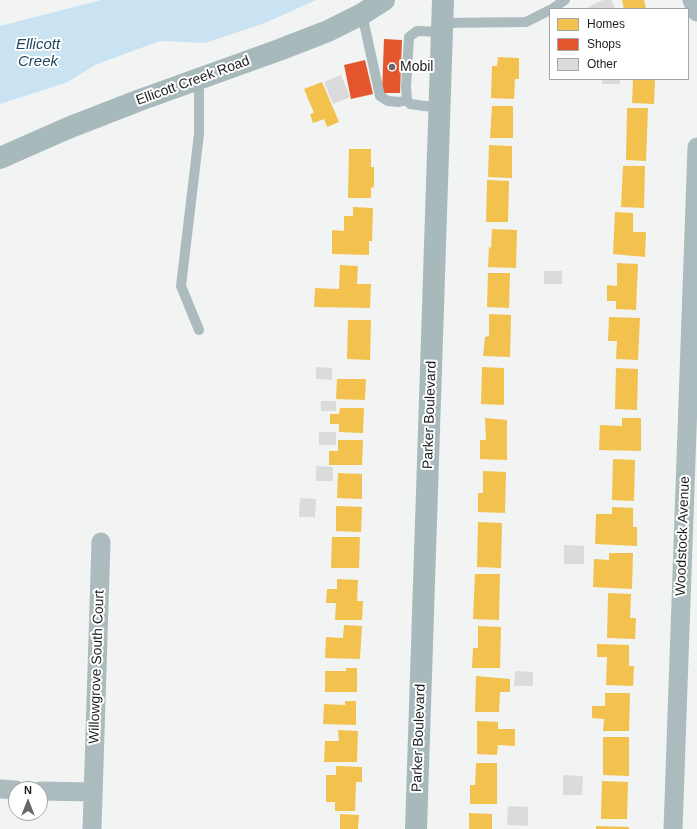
<!DOCTYPE html>
<style>
body{margin:0}
#map{position:relative;width:697px;height:829px;overflow:hidden;background:#f1f4f3;font-family:Arial,sans-serif}
canvas{display:block}
.legend{position:absolute;left:549px;top:8px;width:140px;height:72px;box-sizing:border-box;background:#fff;border:1px solid #a4a5a5;margin:0;padding:5px 7px;list-style:none;font-size:12px;color:#1c1e1e}
.legend li{display:flex;align-items:center;gap:8px;height:20px}
.legend b{width:20px;border:1px solid #a4a5a5}
.north{position:absolute;left:8px;top:781px;width:40px;height:40px;box-sizing:border-box;background:#fff;border:1px solid #a4a5a5;border-radius:50%;rotate:0deg;font-size:11px;font-weight:700;line-height:16px;text-align:center;color:#1c1e1e}
.north::after{content:'';display:block;margin:auto;width:14px;height:18px;background:#676969;clip-path:polygon(50% 0,100% 100%,50% 72%,0 100%)}
</style>
<div id="map">
<canvas width="697" height="829"></canvas>
<ul class="legend">
<li><b style="height:11px;background:#f2c14e"></b>Homes</li>
<li><b style="height:11px;background:#e4572e"></b>Shops</li>
<li><b style="height:11px;background:#dadcdb"></b>Other</li>
</ul>
<div class="north">N</div>
</div>
<script>
const g = document.querySelector('canvas').getContext('2d');
g.lineJoin = 'round';
function fill(path, color) { g.fillStyle = color; g.fill(path, 'evenodd'); }
const toPath = rows => new Path2D(rows.map(r => 'M' + r).join(''));
function trace(path, color, width, dash) { g.strokeStyle = color; g.lineWidth = width; g.lineCap = dash ? 'butt' : 'round'; g.setLineDash(dash || []); g.stroke(path); }
function drawText(font, color, halo, rows, align = 'center') {
  g.font = font + ' Arial,sans-serif'; g.lineWidth = 4; g.setLineDash([]); g.textBaseline = 'middle'; g.strokeStyle = halo; g.fillStyle = color; for (const [text, x, y, turn = 0] of rows) {
    g.save(); g.translate(x, y); g.rotate((+turn || 0) * Math.PI / 180); g.textAlign = isNaN(turn) ? turn : align; if (halo) g.strokeText(text, 0, 0); g.fillText(text, 0, 0); g.restore();
  }
}
fill(toPath([
 [101,0,316,0,265,23,205,43,160,41,95,65,68,82,0,104,0,26]
]), '#cae3f3');
fill(toPath([
 [622,0,644,0,646,9,624,9],
 [498,57,519,58,519,79,515,79,514,99,491,98,492,66,497,66],
 [633,79,655,79,654,104,632,103],
 [322,82,339,122,327,127,324,119,313,123,310,114,314,113,304,89],
 [492,106,513,106,513,138,490,138],
 [627,108,648,108,646,161,626,160],
 [489,145,512,146,512,178,488,177],
 [349,149,371,149,371,167,374,167,374,187,371,188,371,198,348,198],
 [623,166,645,166,644,208,621,207],
 [487,180,509,181,508,222,486,222],
 [353,207,373,208,372,241,369,241,369,255,332,254,332,230,344,231,344,216,353,216],
 [615,212,633,213,633,232,646,232,645,257,613,254],
 [492,229,517,230,516,268,488,267,489,247,491,248],
 [617,263,638,264,636,310,616,309,616,301,607,301,607,285,617,286],
 [340,265,358,266,357,284,371,284,370,308,314,307,315,288,339,289],
 [488,273,510,273,509,308,487,307],
 [489,314,511,315,510,357,483,356,485,337,489,336],
 [609,317,640,318,638,360,616,359,617,341,608,341],
 [348,320,371,320,370,360,347,359],
 [482,367,504,368,504,405,481,404],
 [616,368,638,369,637,410,615,409],
 [337,379,366,379,365,400,336,399],
 [340,408,364,408,363,433,339,432,339,424,330,424,330,414,339,414],
 [485,418,507,420,507,460,480,459,480,440,486,440],
 [622,418,641,418,641,451,599,450,600,425,622,426],
 [338,440,363,440,362,465,329,465,329,451,338,451],
 [613,459,635,460,634,501,612,500],
 [483,471,506,472,505,513,478,512,478,493,483,493],
 [338,473,362,474,362,499,337,498],
 [336,506,362,507,361,532,336,531],
 [612,507,633,508,633,527,637,527,637,546,595,544,596,514,612,514],
 [478,522,502,523,501,568,477,567],
 [332,537,360,537,359,568,331,568],
 [609,553,633,553,632,589,593,587,594,559,609,560],
 [475,574,500,574,499,620,473,619],
 [337,579,358,580,357,601,363,601,362,620,335,620,336,603,326,603,327,589,337,589],
 [608,593,631,594,630,618,636,618,635,639,607,638],
 [344,625,362,626,360,659,325,658,326,637,343,638],
 [478,626,501,627,500,668,472,668,473,648,478,648],
 [597,644,629,645,629,666,634,666,633,686,606,685,607,657,597,657],
 [346,668,357,668,357,692,325,692,325,671,346,671],
 [476,676,510,679,510,692,500,692,499,712,475,712],
 [605,693,630,693,629,731,603,731,604,719,592,718,592,706,605,706],
 [345,701,356,701,356,725,323,724,324,704,345,705],
 [477,721,498,722,498,729,515,729,515,746,498,745,497,755,477,754],
 [338,730,358,731,357,762,324,762,325,741,339,741],
 [603,737,629,737,629,776,603,775],
 [476,763,497,763,497,804,470,804,470,785,475,785],
 [336,766,362,767,362,782,356,782,355,811,335,811,335,802,326,802,326,775,336,775],
 [602,781,628,782,627,819,601,819],
 [469,813,492,814,492,829,469,829],
 [340,814,359,815,358,829,340,829],
 [596,826,629,827,629,829,596,829]
]), '#f2c14e');
fill(toPath([
 [384,39,402,40,400,93,382,93],
 [365,60,373,94,351,99,344,65]
]), '#e4572e');
fill(toPath([
 [603,0,611,0,615,9,588,9,588,7],
 [341,75,350,97,333,104,324,82],
 [602,79,620,79,620,84,602,84],
 [544,271,562,271,562,284,544,284],
 [316,367,332,368,332,380,316,379],
 [321,401,336,401,336,411,321,411],
 [319,432,336,432,336,445,319,445],
 [316,466,333,467,333,481,316,481],
 [300,498,316,499,315,517,299,517],
 [564,545,584,546,584,564,564,564],
 [515,671,533,672,533,686,514,686],
 [563,775,583,776,582,795,563,795],
 [508,806,528,807,528,826,507,825]
]), '#dadcdb');
trace(toPath([
 [552,9,565,0],
 [362,14,380,96,388,101,399,102,407,100],
 [443,23,526,22,550,10],
 [199,79,199,134,181,286,199,330],
 [440,108,410,104,407,100,406,87,409,37,417,31,442,32]
]), '#acbbbd', 10);
trace(toPath([
 [692,0,697,12],
 [0,789,16,790],
 [40,791,93,792],
 [92,829,101,542],
 [673,829,697,147]
]), '#acbbbd', 19);
trace(toPath([
 [0,158,68,128,140,100,279,50,328,31,362,14,384,0],
 [416,829,443,0]
]), '#a8b9bc', 22);
for (const [x, y, r, color] of [
 [392,67,4,"#676969"]
]) { const dot = new Path2D(); dot.arc(x, y, r, 0, 2 * Math.PI); g.fillStyle = color; g.fill(dot); trace(dot, '#fff', 1.5); }
drawText('14px', '#1c1e1e', '#fff', [
 ["Mobil",400,67]
], 'left');
drawText('14px', '#1c1e1e', '#fff', [
 ["Ellicott Creek Road",193,81,-20],
 ["Parker Boulevard",430,415,-88],
 ["Woodstock Avenue",683,536,-88],
 ["Willowgrove South Court",97,667,-88],
 ["Parker Boulevard",419,738,-88]
]);
drawText('italic 15px', '#214961', '#fff', [
 ["Ellicott",38,45],
 ["Creek",38,62]
]);
</script>
